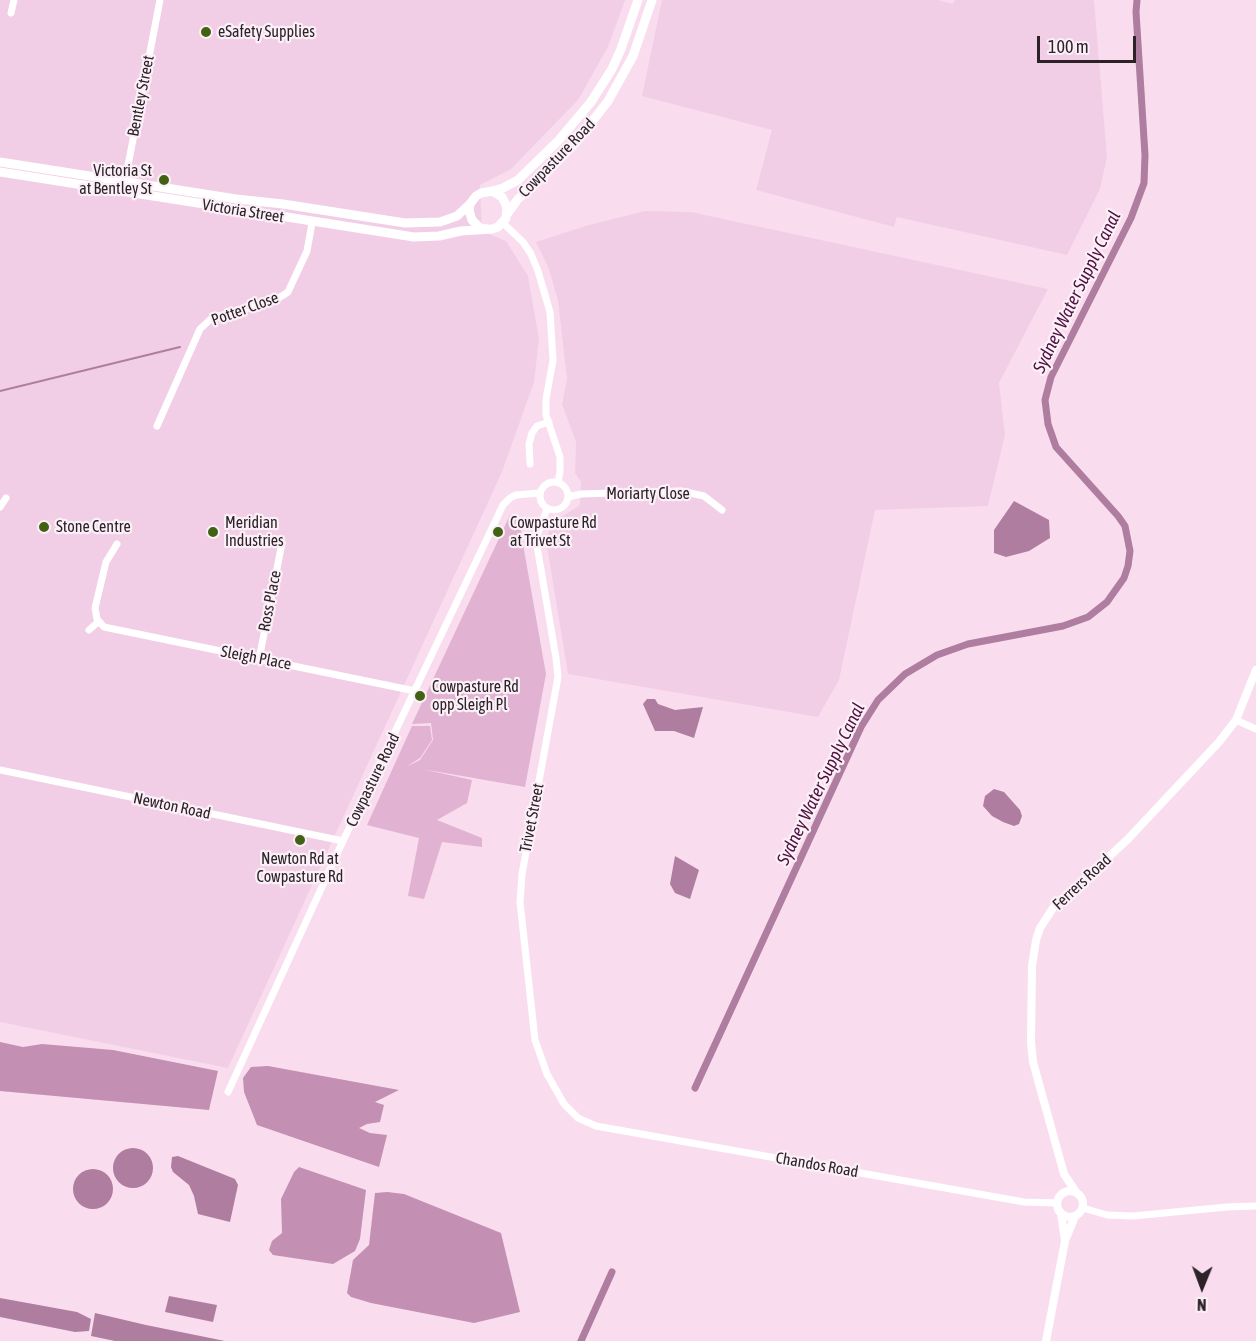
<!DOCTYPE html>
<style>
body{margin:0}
#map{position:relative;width:1256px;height:1341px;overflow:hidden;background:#f9ddef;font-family:"Asap Condensed",sans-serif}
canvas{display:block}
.north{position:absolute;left:1172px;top:1257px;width:60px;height:60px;-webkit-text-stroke:4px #fbf0f7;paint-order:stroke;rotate:181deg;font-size:16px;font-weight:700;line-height:24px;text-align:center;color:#2c2228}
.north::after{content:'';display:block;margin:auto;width:21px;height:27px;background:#2c2228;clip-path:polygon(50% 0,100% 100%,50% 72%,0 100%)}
.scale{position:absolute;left:1037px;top:36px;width:99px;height:27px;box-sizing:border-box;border:3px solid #2c2228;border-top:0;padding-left:8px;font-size:18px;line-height:21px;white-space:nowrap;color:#2c2228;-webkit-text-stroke:4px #fbf0f7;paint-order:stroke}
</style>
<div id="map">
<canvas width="1256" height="1341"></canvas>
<div class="north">N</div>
<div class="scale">100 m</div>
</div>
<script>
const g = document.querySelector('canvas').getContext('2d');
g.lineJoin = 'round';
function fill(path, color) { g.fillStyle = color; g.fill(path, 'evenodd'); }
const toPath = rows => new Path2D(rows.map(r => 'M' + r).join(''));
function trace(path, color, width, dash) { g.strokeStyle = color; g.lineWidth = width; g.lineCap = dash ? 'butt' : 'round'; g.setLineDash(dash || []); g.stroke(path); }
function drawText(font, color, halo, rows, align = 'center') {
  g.font = font + ' "Asap Condensed",sans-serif'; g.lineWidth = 4.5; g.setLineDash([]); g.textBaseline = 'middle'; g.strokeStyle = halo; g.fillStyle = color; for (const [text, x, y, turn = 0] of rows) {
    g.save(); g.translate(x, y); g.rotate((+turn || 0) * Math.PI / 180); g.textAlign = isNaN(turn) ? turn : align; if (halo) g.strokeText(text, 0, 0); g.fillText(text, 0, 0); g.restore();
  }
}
fill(toPath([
 [0,0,625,0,608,47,578,100,511,169,480,185,482,231,506,241,528,276,539,339,534,382,502,472,228,1068,0,1022],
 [662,0,938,0,953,4,955,0,1094,0,1107,157,1100,189,1067,255,897,217,894,227,756,190,772,130,642,96],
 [645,211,691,212,1048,289,999,383,1005,435,988,506,875,510,839,680,818,717,568,674,546,540,552,523,580,505,581,482,575,473,576,442,562,404,567,379,558,301,549,269,536,242,589,225]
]), '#f1cee5');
fill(toPath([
 [510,515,522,519,521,533,546,674,525,787,422,769,472,780,467,803,437,820,482,838,482,847,442,842,424,899,408,896,419,838,367,825,412,726,430,726,432,740,420,758,406,767,420,760,433,740,431,723,412,724]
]), '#e1b2d1');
fill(toPath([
 [0,1042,23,1047,42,1044,113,1050,218,1071,209,1110,0,1091],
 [268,1066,399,1090,375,1102,384,1105,380,1122,367,1124,359,1128,370,1133,387,1135,379,1167,257,1125,244,1092,243,1078,251,1067],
 [299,1167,366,1190,360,1239,355,1251,333,1264,273,1255,269,1250,272,1241,282,1233,281,1199,294,1172],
 [387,1192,404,1194,501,1233,520,1312,474,1323,371,1303,351,1297,347,1293,353,1260,369,1245,375,1193]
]), '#c38fb2');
fill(toPath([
 [1014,501,1049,520,1050,538,1029,551,1006,557,994,553,994,530],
 [647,699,655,699,658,704,675,710,703,707,694,738,674,731,655,731,643,704],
 [994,789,1004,792,1020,810,1022,816,1019,824,1014,826,1003,822,992,816,983,806,985,796],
 [675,856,699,870,690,899,675,893,670,884],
 '113 1168a20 20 0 1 1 40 0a20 20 0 1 1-40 0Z',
 [178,1156,235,1179,238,1185,230,1222,198,1214,194,1196,189,1185,173,1172,171,1167,172,1157],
 '73 1189a20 20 0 1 1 40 0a20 20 0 1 1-40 0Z',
 [169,1296,217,1305,213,1322,165,1312],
 [0,1298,77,1312,91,1319,89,1331,75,1332,0,1317],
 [95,1313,146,1325,225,1341,115,1341,91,1336]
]), '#af7d9f');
trace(toPath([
 [0,391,180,347]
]), '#af7d9f', 2);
trace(toPath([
 [695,1088,861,727,878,700,905,674,937,655,968,644,1063,626,1088,617,1107,602,1124,578,1128,566,1130,551,1125,526,1118,516,1056,447,1048,424,1045,400,1051,377,1131,218,1144,183,1145,155,1136,12,1137,0],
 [581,1341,612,1272]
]), '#af7d9f', 7);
trace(toPath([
 [11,13,14,0],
 [124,186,160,0],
 [503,223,523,242,531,254,538,271,550,312,553,360,546,399,546,415,560,457,560,472,558,482],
 [157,426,200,329,212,318,274,301,288,292,307,251,312,223],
 [530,464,529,444,532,433,537,426,549,422],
 '540 496a14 14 0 1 1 28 0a14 14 0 1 1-28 0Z',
 [568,497,581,494,681,491,704,496,722,510],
 [0,507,6,498],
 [547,509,537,535,537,546,556,658,558,677,522,874,520,902,535,1040,547,1074,564,1104,578,1118,596,1126,1024,1202,1058,1203],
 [117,544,106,562,95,608,97,619,104,627,415,691],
 [89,630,98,622],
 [259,659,282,543],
 [1236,720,1256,729],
 [0,770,343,841],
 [228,1092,343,841,503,505,510,498,516,495,539,493],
 [1083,1208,1107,1215,1133,1216,1227,1207,1256,1206]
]), '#fff', 7);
trace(toPath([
 '1057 1204a13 13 0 1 1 26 0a13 13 0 1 1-26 0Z',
 [1076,1192,1064,1174,1033,1062,1031,1042,1032,966,1036,940,1040,928,1053,908,1127,840,1219,742,1236,720,1256,670],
 [1061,1213,1065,1241],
 [1046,1341,1065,1241,1075,1216]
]), '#fff', 8);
trace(toPath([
 [0,162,236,199,283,204,405,223,440,222,457,216,470,204],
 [0,172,414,237,439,236,461,231,492,229,498,227,506,218,507,207,502,197,492,191,481,193,476,196,470,204,469,210,472,220,480,228,486,229],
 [492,191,503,188,518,180,559,140,591,102,612,69,621,49,638,0],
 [508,213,518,199,544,175,577,141,608,101,633,56,652,0]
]), '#fff', 9);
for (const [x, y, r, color] of [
 [206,32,6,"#426114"],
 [164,180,6,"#426114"],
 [44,527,6,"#426114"],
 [213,532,6,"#426114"],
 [498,532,6,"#426114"],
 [420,696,6,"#426114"],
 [300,840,6,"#426114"]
]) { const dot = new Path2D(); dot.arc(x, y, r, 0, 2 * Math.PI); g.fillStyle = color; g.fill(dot); trace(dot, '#fbf0f7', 2); }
drawText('16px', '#2c2228', '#fbf0f7', [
 ["eSafety Supplies",218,32],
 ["Victoria St",152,171,"right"],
 ["at Bentley St",152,189,"right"],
 ["Meridian",225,523],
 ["Industries",225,541],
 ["Cowpasture Rd",510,523],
 ["at Trivet St",510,541],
 ["Stone Centre",56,527],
 ["Cowpasture Rd",432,687],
 ["opp Sleigh Pl",432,705],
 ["Newton Rd at",300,859,"center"],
 ["Cowpasture Rd",300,877,"center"]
], 'left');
drawText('16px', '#2c2228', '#fbf0f7', [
 ["Bentley Street",141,96,-79],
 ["Cowpasture Road",557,158,-46],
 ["Victoria Street",243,211,9],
 ["Potter Close",245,309,-20],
 ["Moriarty Close",648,494],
 ["Ross Place",270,601,-79],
 ["Sleigh Place",256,658,11],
 ["Cowpasture Road",373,780,-64],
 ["Newton Road",172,806,12],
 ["Trivet Street",532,818,-79],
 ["Ferrers Road",1082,882,-43],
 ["Chandos Road",817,1165,10]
]);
drawText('italic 18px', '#4e113f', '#fbf0f7', [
 ["Sydney Water Supply Canal",1077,292,-64],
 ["Sydney Water Supply Canal",821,784,-64]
]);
</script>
